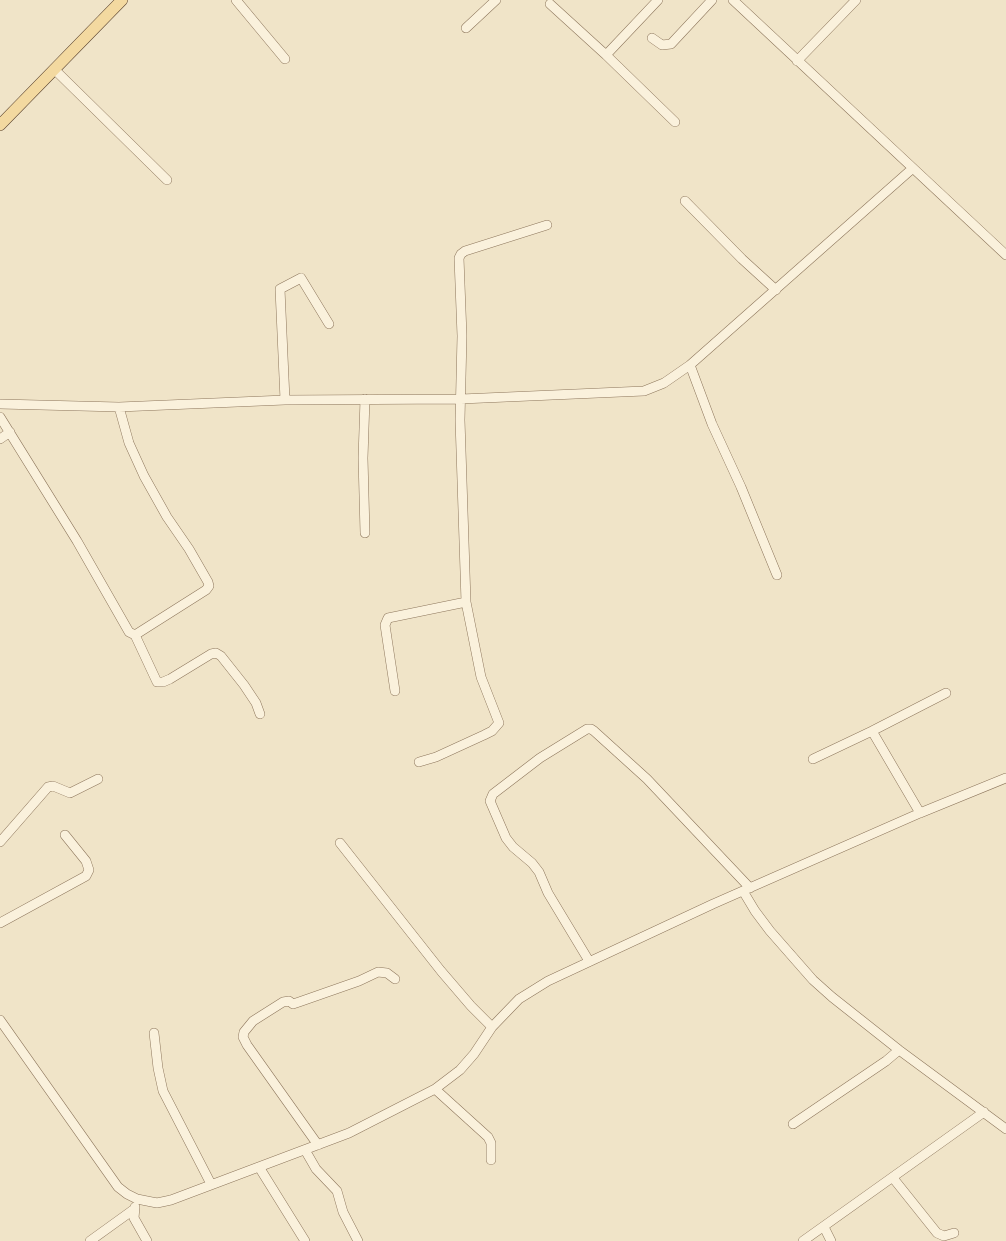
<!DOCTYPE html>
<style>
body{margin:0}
canvas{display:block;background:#f0e4c8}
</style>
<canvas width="1006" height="1241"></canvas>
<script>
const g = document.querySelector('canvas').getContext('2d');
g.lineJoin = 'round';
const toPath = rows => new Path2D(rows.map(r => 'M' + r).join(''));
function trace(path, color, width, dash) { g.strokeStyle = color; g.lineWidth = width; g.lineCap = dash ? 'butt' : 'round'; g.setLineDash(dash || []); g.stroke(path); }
const minor = toPath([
 [236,0,285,59],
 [733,0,1006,255],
 [550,4,606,55,658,0],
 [466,28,496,0],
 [652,38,662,45,671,44,712,0],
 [606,55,675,122],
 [797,61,856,0],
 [54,69,167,180],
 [685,201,742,259,776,290],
 [690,365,712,424,741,487,777,575],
 [285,400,280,289,301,278,329,324],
 [0,404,119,407,285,400,461,399,644,391,664,383,690,365,913,168],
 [119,407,129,443,144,476,167,517,189,549,208,582,209,586,206,590,135,635],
 [0,417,77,541,129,632,135,635,157,682,163,682,170,679,211,654,216,653,221,656,244,685,256,703,260,714],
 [0,439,10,432],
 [365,533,363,458,365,399],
 [395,691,385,625,388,618,466,602],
 [872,731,946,693],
 [813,759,872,731,920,813],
 [419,762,436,757,484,735,492,731,499,723,481,677,466,602,460,420,462,336,459,258,461,254,465,251,547,225],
 [0,842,48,787,53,786,70,793,98,779],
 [340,843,441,971,471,1006,492,1027],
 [743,891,755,911,770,931,813,980,832,997,899,1050,1006,1129],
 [0,923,86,876,89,870,86,861,65,835],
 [589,961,548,893,539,872,532,863,513,847,506,838,490,801,493,794,540,758,587,729,591,729,594,731,647,779,750,888],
 [0,1020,118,1187,127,1194,137,1199,157,1203,171,1200,349,1133,435,1089,460,1070,474,1054,492,1027,519,999,548,981,713,904,920,813,1006,778],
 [154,1033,158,1068,163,1091,211,1184],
 [435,1089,488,1137,491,1143,491,1160],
 [793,1124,886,1061,899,1050],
 [318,1145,247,1045,243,1037,244,1032,253,1021,283,1002,289,1001,293,1004,299,1002,359,981,378,972,387,973,395,979],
 [305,1150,316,1169,337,1191,343,1212,358,1241],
 [259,1167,305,1241],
 [893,1178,937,1233,944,1236,954,1233],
 [135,1207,134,1218,147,1241],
 [824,1227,831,1241],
 [90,1241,133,1210],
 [803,1241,984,1112]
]);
const major = toPath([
 [0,125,122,0]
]);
trace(minor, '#8d765c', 10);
trace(major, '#5b4430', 12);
trace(minor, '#faf1dc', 9);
trace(major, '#f3d9a0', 11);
</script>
